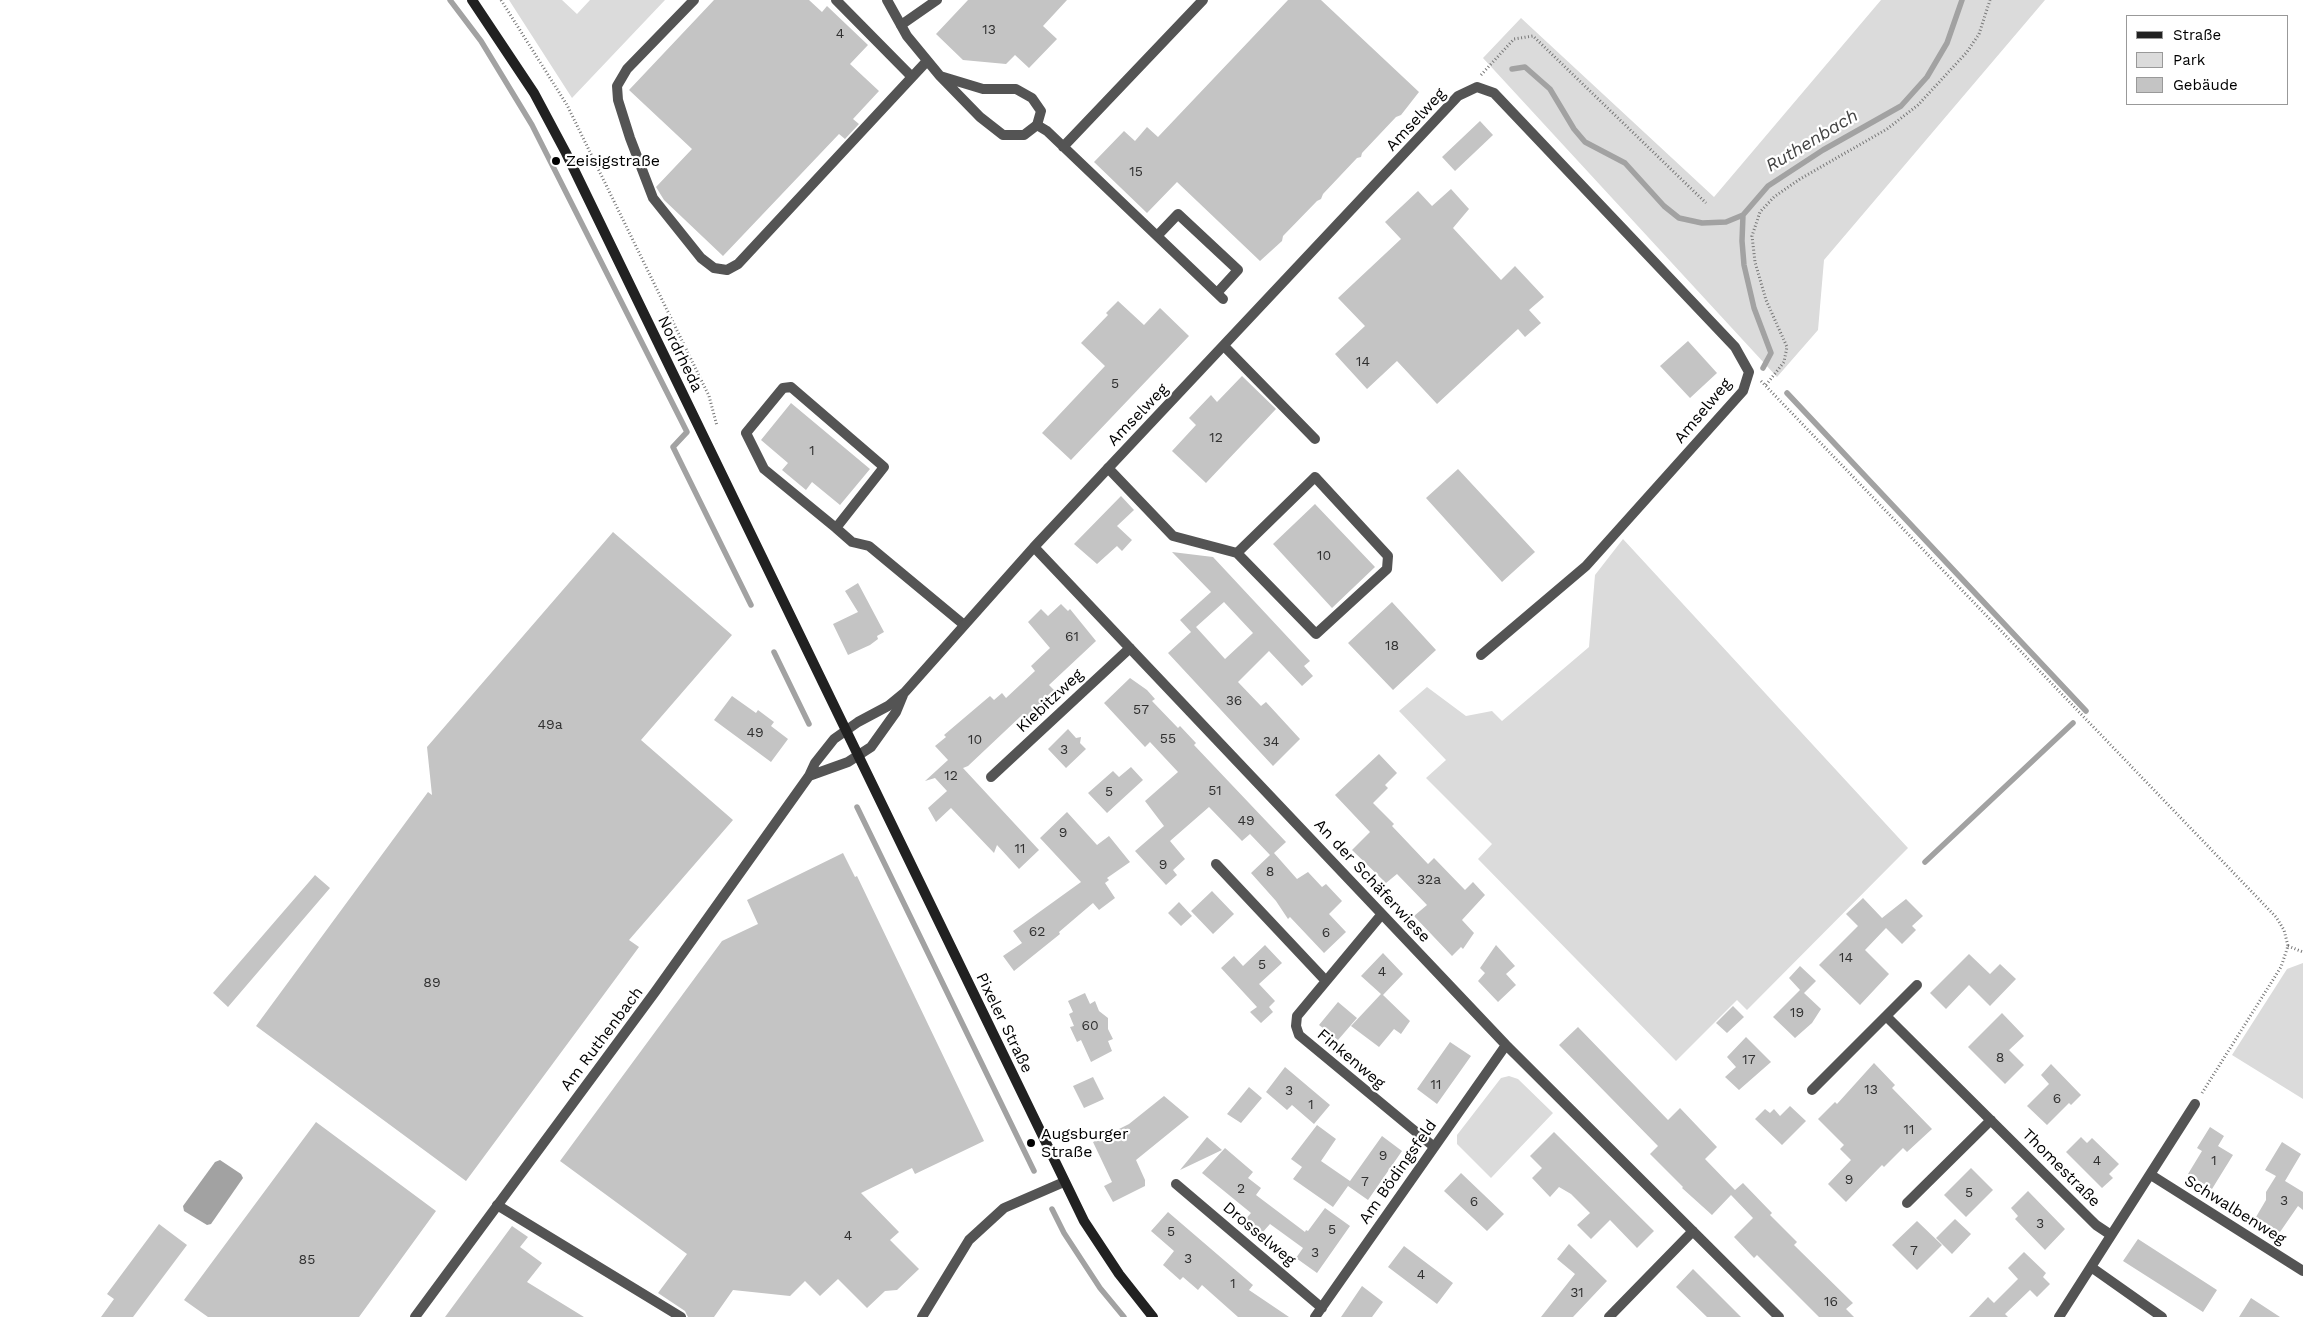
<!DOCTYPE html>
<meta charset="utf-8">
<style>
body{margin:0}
#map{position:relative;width:2303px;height:1317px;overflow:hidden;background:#fff;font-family:"Work Sans",sans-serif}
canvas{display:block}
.legend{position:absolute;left:2126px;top:15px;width:162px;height:90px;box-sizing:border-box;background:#fff;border:1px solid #999;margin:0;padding:6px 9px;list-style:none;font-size:15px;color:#000}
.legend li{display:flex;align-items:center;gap:10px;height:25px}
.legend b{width:25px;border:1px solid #999}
</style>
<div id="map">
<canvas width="2303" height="1317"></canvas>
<ul class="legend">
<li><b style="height:6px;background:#212121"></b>Straße</li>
<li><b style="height:14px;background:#dbdbdb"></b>Park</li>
<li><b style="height:14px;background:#c4c4c4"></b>Gebäude</li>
</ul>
</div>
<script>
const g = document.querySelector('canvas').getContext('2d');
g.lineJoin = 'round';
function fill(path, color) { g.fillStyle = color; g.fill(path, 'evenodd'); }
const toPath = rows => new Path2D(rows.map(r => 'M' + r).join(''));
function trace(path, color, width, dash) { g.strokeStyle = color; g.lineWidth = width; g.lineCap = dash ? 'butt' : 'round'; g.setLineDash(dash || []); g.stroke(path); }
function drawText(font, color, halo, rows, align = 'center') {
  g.font = font + ' "Work Sans",sans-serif'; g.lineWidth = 4.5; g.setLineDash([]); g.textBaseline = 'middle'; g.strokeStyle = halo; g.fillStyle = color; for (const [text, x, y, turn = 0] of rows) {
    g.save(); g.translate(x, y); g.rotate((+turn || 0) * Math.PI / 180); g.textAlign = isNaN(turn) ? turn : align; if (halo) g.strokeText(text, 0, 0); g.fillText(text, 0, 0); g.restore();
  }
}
fill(toPath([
 [509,0,562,0,577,14,590,0,665,0,572,98],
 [1881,0,2045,0,1824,260,1818,330,1777,377,1483,58,1521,18,1714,197],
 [1623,539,1908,848,1747,1010,1737,1000,1676,1061,1478,859,1492,844,1426,778,1446,760,1399,711,1427,687,1466,716,1492,711,1502,721,1589,647,1595,575],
 [2303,963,2303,1099,2232,1055,2287,969],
 [1509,1076,1518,1079,1553,1113,1491,1178,1457,1144,1457,1135,1501,1078]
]), '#dbdbdb');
fill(toPath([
 [220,1160,241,1174,243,1178,211,1224,207,1225,184,1211,183,1206,215,1162]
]), '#a2a2a2');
trace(toPath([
 [450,0,481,41,532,125,687,432,673,447,751,605],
 [1512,69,1525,67,1550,89,1574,129,1585,142,1625,163,1664,206,1679,218,1702,223,1726,222,1743,215,1768,186,1823,150,1901,106,1927,77,1947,43,1962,0],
 [1743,215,1742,241,1744,265,1754,308,1771,353,1763,368],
 [1787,393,2086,711],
 [774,652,809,724],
 [857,807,1034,1171],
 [1925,862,2073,723],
 [1052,1209,1064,1233,1100,1288,1124,1317]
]), '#a2a2a2', 5.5);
fill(toPath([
 [714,0,809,0,822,12,827,6,868,45,850,64,879,91,853,119,859,124,845,139,839,134,723,256,664,200,656,187,692,149,629,90],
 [968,0,1067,0,1043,26,1057,39,1029,68,1015,55,1006,64,963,60,936,34],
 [1288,0,1321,0,1419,92,1401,115,1396,117,1362,153,1361,157,1357,158,1323,194,1321,199,1317,201,1283,236,1282,241,1260,261,1177,182,1147,213,1094,162,1124,131,1135,141,1147,127,1158,137],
 [1480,121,1493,135,1455,171,1442,157],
 [1451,189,1469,209,1453,228,1501,280,1515,266,1544,297,1529,310,1541,323,1525,337,1518,329,1437,404,1397,361,1367,389,1335,354,1365,326,1338,298,1401,239,1385,222,1418,191,1432,206],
 [1118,301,1144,325,1160,308,1189,336,1071,460,1042,433,1105,366,1081,343,1108,315,1106,313],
 [1688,341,1717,373,1690,398,1660,366],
 [1242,376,1276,409,1206,483,1172,451,1196,425,1189,418,1211,395,1217,402],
 [791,403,870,469,840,505,812,482,806,490,782,470,788,463,761,440],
 [1458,469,1535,552,1502,582,1426,498],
 [1121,496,1134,510,1117,526,1132,540,1122,551,1117,546,1097,564,1074,544],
 [1315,504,1375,567,1332,608,1273,544],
 [613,532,732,635,641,740,733,820,629,940,639,947,466,1181,256,1026,428,792,432,795,427,747],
 [1172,552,1213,557,1310,661,1304,666,1313,676,1302,686,1269,651,1238,682,1261,706,1266,702,1300,739,1273,766,1168,653,1191,632,1180,620,1211,592],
 [1224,602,1253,633,1225,659,1196,627],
 [858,583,884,632,877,636,878,639,870,645,848,655,833,624,858,612,845,591],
 [1392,602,1436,650,1393,690,1348,643],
 [1061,604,1068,611,1070,609,1096,641,1049,685,1056,692,1050,698,1052,701,1035,717,1033,715,1026,721,1021,716,968,766,963,768,1039,850,1019,869,997,845,994,853,951,808,936,822,928,808,947,791,935,778,925,781,948,760,935,746,946,737,944,735,990,696,994,700,1002,693,1006,698,1035,671,1031,666,1050,648,1028,622,1041,609,1048,616],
 [1130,678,1147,690,1155,699,1152,701,1178,728,1180,726,1196,743,1194,745,1286,842,1274,853,1297,879,1308,872,1322,887,1326,884,1342,901,1329,914,1346,932,1324,953,1290,917,1288,919,1276,901,1251,873,1270,855,1250,834,1242,841,1209,807,1170,841,1185,859,1173,870,1177,875,1166,885,1135,851,1164,826,1145,801,1178,772,1150,742,1145,747,1104,703],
 [732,696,756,713,758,710,774,722,771,726,788,739,771,762,714,720],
 [1068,729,1076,738,1081,737,1080,743,1086,749,1066,768,1048,749],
 [1379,754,1397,773,1385,785,1388,788,1373,803,1394,824,1392,826,1428,864,1434,858,1465,890,1473,882,1485,895,1462,920,1474,933,1463,949,1461,947,1452,956,1414,916,1427,905,1397,874,1386,883,1352,850,1370,832,1335,795],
 [1131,767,1143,780,1107,813,1088,793,1113,771,1119,777],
 [1067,812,1097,845,1109,836,1130,862,1107,878,1109,880,1105,883,1115,898,1099,910,1093,903,1059,932,1060,934,1014,971,1003,956,1022,943,1013,931,1081,882,1040,838],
 [843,853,855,877,857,876,984,1141,915,1174,912,1168,861,1193,899,1232,890,1240,919,1269,897,1290,885,1291,867,1308,838,1279,820,1296,805,1281,790,1296,733,1290,714,1317,688,1317,685,1311,658,1293,687,1254,560,1161,722,941,758,924,747,900],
 [315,875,330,888,228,1007,213,993],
 [1212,891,1234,914,1213,934,1191,911],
 [1863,898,1882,918,1906,899,1923,916,1912,926,1916,930,1902,944,1886,928,1865,950,1889,974,1860,1005,1819,965,1858,926,1846,914],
 [1179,902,1192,916,1181,926,1168,913],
 [1265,945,1282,963,1259,984,1275,1001,1269,1007,1273,1012,1261,1023,1250,1012,1257,1007,1221,968,1234,956,1243,966],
 [1496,945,1515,966,1506,974,1516,985,1498,1002,1478,981,1485,973,1480,968],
 [1383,953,1403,974,1383,995,1410,1021,1401,1034,1394,1029,1379,1047,1351,1026,1381,994,1361,976],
 [1969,954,1990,974,2000,964,2016,979,1990,1006,1969,985,1946,1009,1930,993],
 [1800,966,1816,981,1804,993,1821,1009,1812,1023,1795,1038,1773,1017,1800,990,1789,978],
 [1085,993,1090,1004,1095,1001,1099,1011,1108,1018,1108,1029,1113,1039,1108,1041,1112,1051,1091,1062,1081,1040,1077,1042,1070,1027,1074,1026,1069,1014,1073,1012,1068,1001],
 [1338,1002,1357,1018,1338,1040,1319,1025],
 [1733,1006,1744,1017,1727,1033,1716,1023],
 [2002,1013,2024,1036,2009,1050,2024,1065,2005,1084,1968,1047],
 [1578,1027,1668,1120,1680,1108,1717,1147,1705,1159,1735,1190,1743,1183,1772,1213,1770,1215,1797,1242,1794,1245,1853,1303,1846,1309,1854,1317,1819,1317,1757,1255,1754,1258,1734,1237,1753,1218,1731,1195,1712,1215,1682,1188,1683,1187,1650,1154,1658,1146,1559,1045],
 [1746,1037,1771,1062,1739,1090,1725,1077,1736,1067,1727,1057],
 [1450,1042,1471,1056,1437,1104,1417,1089],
 [1874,1063,1895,1085,1892,1088,1932,1129,1907,1152,1903,1148,1884,1167,1882,1165,1846,1202,1828,1184,1851,1160,1840,1149,1844,1145,1818,1119,1835,1102,1837,1104],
 [2051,1064,2081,1095,2071,1105,2069,1103,2047,1125,2027,1106,2049,1084,2041,1075],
 [1285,1067,1330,1105,1314,1124,1292,1105,1287,1110,1266,1092],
 [1093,1077,1104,1099,1084,1108,1073,1086],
 [1249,1087,1262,1098,1241,1123,1227,1114],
 [1164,1096,1189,1117,1136,1160,1145,1180,1145,1186,1113,1202,1104,1186,1112,1182,1093,1142,1129,1124],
 [1790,1106,1806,1121,1782,1145,1755,1119,1765,1109,1770,1113,1774,1109,1780,1116],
 [316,1122,436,1211,359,1317,208,1317,184,1300],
 [1317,1125,1336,1139,1321,1161,1350,1181,1382,1136,1402,1151,1368,1200,1348,1186,1333,1207,1293,1179,1302,1167,1291,1159],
 [2210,1127,2224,1136,2218,1146,2233,1155,2212,1189,2188,1174,2202,1151,2197,1148],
 [1554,1132,1654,1231,1637,1248,1610,1220,1591,1239,1577,1225,1590,1213,1571,1194,1559,1187,1550,1197,1532,1178,1542,1168,1530,1156],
 [1207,1137,1222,1150,1180,1170],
 [2081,1137,2087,1143,2092,1138,2119,1164,2109,1174,2113,1178,2102,1188,2066,1152],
 [2282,1142,2301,1154,2285,1181,2303,1192,2303,1210,2298,1206,2280,1232,2256,1217,2266,1200,2266,1192,2276,1176,2265,1170],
 [1225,1148,1253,1172,1248,1178,1261,1188,1256,1195,1305,1232,1306,1230,1308,1231,1325,1208,1350,1226,1317,1273,1296,1258,1303,1248,1270,1224,1261,1234,1244,1221,1251,1213,1202,1173],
 [1971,1168,1993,1190,1966,1217,1944,1195],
 [1461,1173,1504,1214,1487,1231,1444,1191],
 [2028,1191,2065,1229,2045,1250,2015,1219,2018,1216,2011,1208],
 [1168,1212,1253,1285,1249,1290,1289,1317,1238,1317,1202,1285,1198,1290,1183,1277,1180,1280,1163,1265,1174,1251,1151,1231],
 [1955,1219,1971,1234,1952,1254,1936,1238],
 [1917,1221,1942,1245,1917,1270,1892,1245],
 [159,1224,187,1245,133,1317,101,1317,114,1299,107,1294],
 [512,1226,528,1237,520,1247,542,1263,527,1282,584,1317,445,1317],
 [2138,1239,2217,1290,2203,1312,2123,1261],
 [1569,1244,1607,1281,1573,1317,1541,1317,1575,1274,1557,1259],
 [1404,1246,1453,1283,1437,1304,1388,1267],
 [2024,1252,2046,1273,2043,1277,2050,1284,2037,1297,2030,1290,2005,1314,2008,1317,1969,1317,1988,1297,1994,1303,2018,1279,2008,1268],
 [1693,1269,1741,1317,1707,1317,1676,1287],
 [1362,1286,1383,1302,1372,1317,1341,1317],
 [2251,1298,2280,1317,2239,1317]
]), '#c4c4c4');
trace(toPath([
 [501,0,567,105,709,396,717,426],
 [1481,75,1514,39,1533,36,1706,203],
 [1761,381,2276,917,2284,930,2288,946,2281,967,2202,1093],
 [1766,385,1784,362,1787,347,1766,300,1755,262,1752,236,1760,212,1774,197,1800,179,1887,129,1918,105,1967,52,1979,34,1990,0],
 [2288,946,2303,952]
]), '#767676', 3, [1, 2.5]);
trace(toPath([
 [694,0,627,69,617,86,618,100,630,138,653,198,701,258,714,268,727,270,738,264,927,61],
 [836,0,912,77],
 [901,25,937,0],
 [1037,125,1047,131,1223,299],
 [1063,147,1203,0],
 [1157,236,1178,214,1238,270,1217,293],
 [1224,346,1315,439],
 [1108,468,1173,536,1237,553,1316,634,1387,569,1388,556,1315,477,1237,553],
 [836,528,884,467,791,387,783,388,746,433,764,469,836,528,852,542,869,546,963,624],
 [497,1205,681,1317]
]), '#545454', 10);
trace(toPath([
 [887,0,907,36,940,76,980,117,1003,135,1024,135,1037,125,1041,111,1032,98,1016,89,983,89,940,76],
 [1034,547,1506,1045,1779,1317],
 [809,776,848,762,871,747,896,712,903,695],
 [991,777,1130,648],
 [1216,864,1326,981],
 [1382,914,1297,1016,1296,1026,1299,1035,1433,1146],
 [1886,1016,2096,1225,2111,1235],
 [1812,1090,1917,985],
 [2151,1175,2303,1271],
 [1176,1184,1322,1308],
 [1907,1203,1991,1120],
 [2091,1267,2162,1317],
 [415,1317,655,992,809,776,815,763,834,739,858,722,888,706,905,692,1034,547,1458,96,1477,87,1494,93,1735,347,1749,372,1743,391,1586,566,1481,655],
 [922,1317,969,1240,1004,1208,1064,1182],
 [1315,1317,1506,1045],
 [1609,1317,1693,1231],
 [2059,1317,2195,1104]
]), '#545454', 10);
trace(toPath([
 [472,0,534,93,566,153,1084,1221,1119,1274,1153,1317]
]), '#212121', 10);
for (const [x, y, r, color] of [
 [556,161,5,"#000"],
 [1031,1143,5,"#000"]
]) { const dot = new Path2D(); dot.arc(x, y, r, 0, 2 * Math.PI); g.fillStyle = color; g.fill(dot); trace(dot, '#fff', 2); }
drawText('14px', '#313131', null, [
 ["13",989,30],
 ["4",840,34],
 ["15",1136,172],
 ["14",1363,362],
 ["5",1115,384],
 ["12",1216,438],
 ["1",812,451],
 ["10",1324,556],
 ["61",1072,637],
 ["18",1392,646],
 ["36",1234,701],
 ["57",1141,710],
 ["49a",550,725],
 ["49",755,733],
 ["55",1168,739],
 ["10",975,740],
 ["34",1271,742],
 ["3",1064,750],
 ["12",951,776],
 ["51",1215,791],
 ["5",1109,792],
 ["49",1246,821],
 ["9",1063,833],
 ["11",1020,849],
 ["9",1163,865],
 ["8",1270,872],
 ["32a",1429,880],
 ["62",1037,932],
 ["6",1326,933],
 ["14",1846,958],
 ["5",1262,965],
 ["4",1382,972],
 ["89",432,983],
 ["19",1797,1013],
 ["60",1090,1026],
 ["8",2000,1058],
 ["17",1749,1060],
 ["11",1436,1085],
 ["13",1871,1090],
 ["3",1289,1091],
 ["6",2057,1099],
 ["1",1311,1105],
 ["11",1909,1130],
 ["9",1383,1156],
 ["4",2097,1161],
 ["1",2214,1161],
 ["9",1849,1180],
 ["7",1365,1182],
 ["2",1241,1189],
 ["5",1969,1193],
 ["3",2284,1201],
 ["6",1474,1202],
 ["3",2040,1224],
 ["5",1332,1230],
 ["5",1171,1232],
 ["4",848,1236],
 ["7",1914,1251],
 ["3",1315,1253],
 ["3",1188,1259],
 ["85",307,1260],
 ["4",1421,1275],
 ["1",1233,1284],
 ["31",1577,1293],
 ["16",1831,1302]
]);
drawText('16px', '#000', '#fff', [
 ["Amselweg",1416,120,-47],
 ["Nordrheda",680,354,64],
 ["Amselweg",1703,411,-50],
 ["Amselweg",1138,415,-46],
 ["Kiebitzweg",1050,701,-43],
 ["An der Schäferwiese",1372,881,47],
 ["Pixeler Straße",1004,1023,64],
 ["Am Ruthenbach",602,1039,-53],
 ["Finkenweg",1351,1059,40],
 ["Thomestraße",2061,1168,45],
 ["Am Bödingsfeld",1398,1172,-55],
 ["Schwalbenweg",2235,1210,32],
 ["Drosselweg",1259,1234,40]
]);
drawText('16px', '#000', '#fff', [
 ["Zeisigstraße",566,161],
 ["Augsburger",1041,1134],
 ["Straße",1041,1152]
], 'left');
drawText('italic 18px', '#434343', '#fff', [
 ["Ruthenbach",1812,141,-31]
]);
</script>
